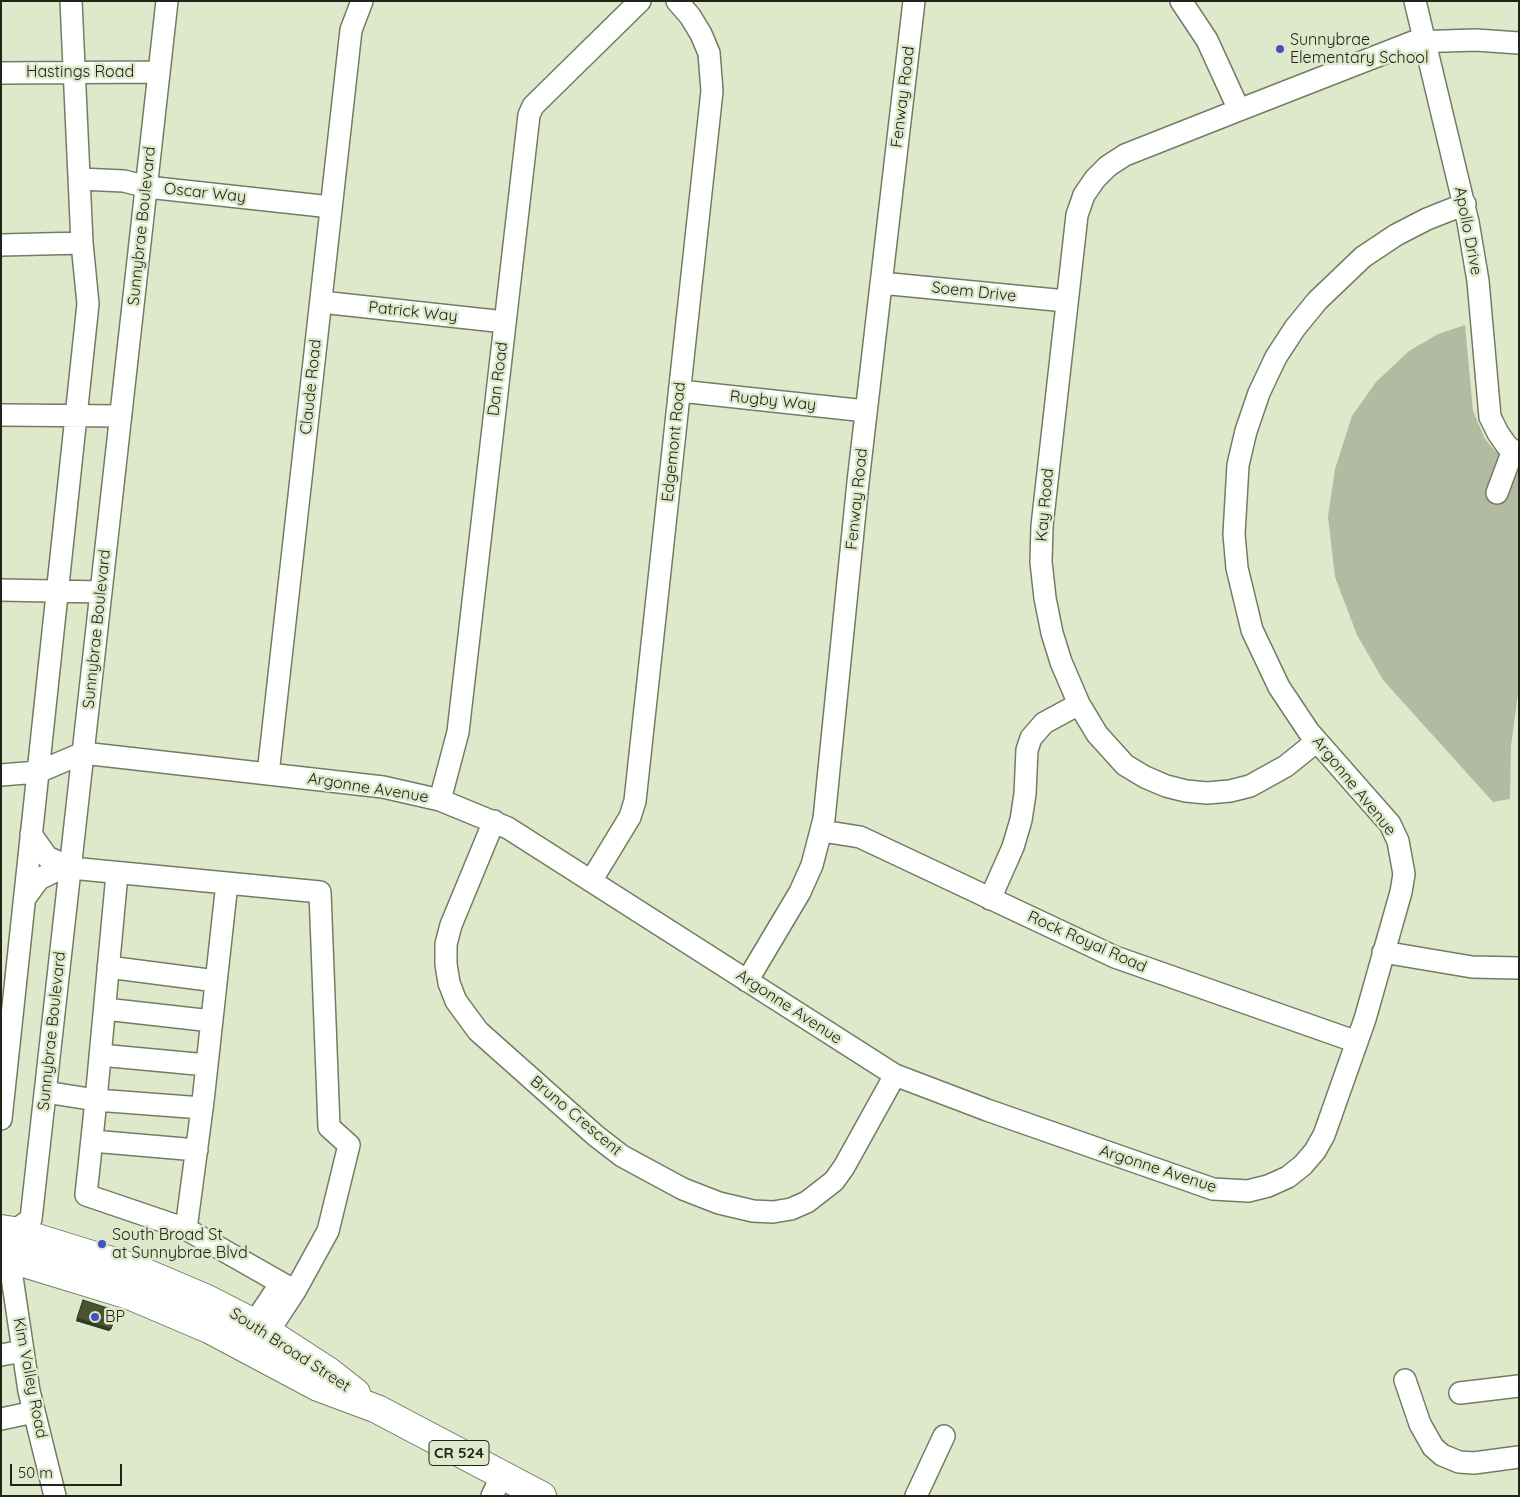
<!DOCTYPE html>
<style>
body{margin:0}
#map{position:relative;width:1520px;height:1497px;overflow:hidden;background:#dee9cb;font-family:Quicksand,sans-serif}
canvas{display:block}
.frame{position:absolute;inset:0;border:2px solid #202419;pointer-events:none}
.scale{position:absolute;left:10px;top:1464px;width:112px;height:22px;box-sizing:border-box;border:2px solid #202419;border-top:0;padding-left:6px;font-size:15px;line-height:18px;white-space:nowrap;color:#202419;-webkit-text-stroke:4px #dee9cb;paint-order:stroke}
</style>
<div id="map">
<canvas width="1520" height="1497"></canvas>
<div class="frame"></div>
<div class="scale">50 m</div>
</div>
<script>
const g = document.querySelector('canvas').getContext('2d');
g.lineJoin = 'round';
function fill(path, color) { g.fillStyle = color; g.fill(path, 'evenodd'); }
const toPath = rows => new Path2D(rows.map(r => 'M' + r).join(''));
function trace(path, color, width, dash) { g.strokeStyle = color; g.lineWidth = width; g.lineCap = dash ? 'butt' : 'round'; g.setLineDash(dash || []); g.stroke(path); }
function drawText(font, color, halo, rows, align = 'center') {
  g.font = font + ' Quicksand,sans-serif'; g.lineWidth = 5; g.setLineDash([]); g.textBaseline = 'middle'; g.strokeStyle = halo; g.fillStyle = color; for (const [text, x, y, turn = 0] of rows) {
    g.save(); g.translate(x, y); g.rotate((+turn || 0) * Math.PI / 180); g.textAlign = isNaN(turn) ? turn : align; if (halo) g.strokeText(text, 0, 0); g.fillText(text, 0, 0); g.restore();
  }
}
fill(toPath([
 [1465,325,1473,411,1485,439,1496,452,1519,470,1519,686,1511,746,1510,799,1493,802,1383,680,1357,635,1335,577,1328,517,1335,469,1352,416,1376,382,1409,351,1438,334]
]), '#b2bba1');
const minor = toPath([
 [1181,1,1207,40,1239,110],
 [1415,1,1468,222,1478,281,1490,417,1498,433,1507,446,1519,455],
 [1,73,159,72],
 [80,179,124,181,147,187,331,207],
 [1,245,82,243],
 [881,283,1066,301],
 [321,302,505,322],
 [680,391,866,411],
 [1,415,121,416],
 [1497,493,1513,450],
 [1,590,101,592],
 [1317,741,1286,766,1250,786,1230,791,1207,793,1186,791,1166,786,1145,777,1125,765,1097,734,1079,704,1061,662,1052,633,1045,598,1041,562,1042,526,1077,215,1084,195,1095,179,1108,166,1125,155,1239,110,1413,42,1476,40,1519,43],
 [268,774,351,30,362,1],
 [1,775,38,772,83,753,383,787,440,800,508,828,895,1075,987,1110,1213,1189,1248,1191,1268,1186,1288,1177,1303,1165,1315,1151,1324,1135,1365,1019,1401,892,1404,874,1398,841,1390,824,1309,732,1279,687,1252,630,1237,568,1234,534,1238,465,1246,431,1259,393,1276,357,1295,328,1317,301,1363,257,1396,235,1427,219,1465,204],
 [440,800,458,732,529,115,533,106,640,1],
 [494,821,451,925,446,944,446,964,449,983,456,1001,478,1031,596,1136,622,1156,683,1189,719,1203,753,1211,773,1212,791,1209,807,1202,834,1181,844,1167,895,1075],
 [822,831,860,837,1115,957,1357,1042],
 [31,834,47,857,71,868],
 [117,874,96,1100,202,1108],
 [591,881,630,817,635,801,712,91,709,53,701,34,690,16,677,1],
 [25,898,39,879,59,869,71,868,320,892,329,1127,349,1145,328,1231,295,1291,186,1229,86,1195,96,1100,45,1092],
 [990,899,1013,847,1021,820,1025,794,1027,750,1031,738,1044,723,1079,704],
 [1383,952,1472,967,1519,968],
 [108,967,216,981],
 [747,981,800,892,812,865,824,819,858,482,914,1],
 [105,1009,212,1021],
 [100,1055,207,1065],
 [1,1119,88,304,82,243,71,1],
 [92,1141,197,1150],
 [186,1229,203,1101,227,883],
 [14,1231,31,1219,167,1],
 [11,1246,9,1257,29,1391,55,1496],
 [254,1323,281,1283],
 [268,1332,295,1291],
 [1,1355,23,1351],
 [1405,1380,1420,1424,1433,1447,1442,1455,1459,1462,1474,1463,1519,1457],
 [1460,1393,1519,1386],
 [1,1419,34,1412],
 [492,1496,502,1475],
 [916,1496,944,1436]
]);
const major = toPath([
 [1,1229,14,1231,134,1268,207,1299,254,1323,328,1371,356,1393],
 [1,1256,129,1295,209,1329,318,1387,377,1409,542,1496]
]);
trace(minor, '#737c62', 24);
trace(major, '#737c62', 30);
trace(minor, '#fff', 21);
trace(major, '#fff', 28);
fill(toPath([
 [83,1300,111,1329,109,1331,76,1321,82,1302]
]), '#3f472d');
fill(toPath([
 [77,1318,111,1329,109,1331,76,1321]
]), '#333a24');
const building = toPath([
 [83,1300,117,1311,111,1329,77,1318,83,1300]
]);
fill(building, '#495334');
trace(building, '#333a24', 1);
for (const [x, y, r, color] of [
 [1280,49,5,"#4252c6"],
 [102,1244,5,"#4252c6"],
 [95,1317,5,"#4252c6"]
]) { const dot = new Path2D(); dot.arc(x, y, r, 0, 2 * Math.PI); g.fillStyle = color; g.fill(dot); trace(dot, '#dee9cb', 2); }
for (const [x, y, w] of [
 [459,1453,60]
]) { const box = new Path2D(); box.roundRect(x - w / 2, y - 12.5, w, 25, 4); g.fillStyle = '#dee9cb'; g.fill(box); trace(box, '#202419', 1); }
drawText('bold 15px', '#202419', null, [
 ["CR 524",459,1453]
]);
drawText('16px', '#202419', '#dee9cb', [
 ["Sunnybrae",1290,40],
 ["Elementary School",1290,58],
 ["South Broad St",112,1235],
 ["at Sunnybrae Blvd",112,1253],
 ["BP",105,1317]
], 'left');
drawText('16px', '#202419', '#dee9cb', [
 ["Hastings Road",80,72],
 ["Fenway Road",903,97,-83],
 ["Oscar Way",205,193,6],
 ["Sunnybrae Boulevard",142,226,-84],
 ["Apollo Drive",1468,231,79],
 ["Soem Drive",974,292,6],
 ["Patrick Way",413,312,6],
 ["Dan Road",498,379,-83],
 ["Claude Road",311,387,-84],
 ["Rugby Way",773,401,6],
 ["Edgemont Road",674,442,-84],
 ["Fenway Road",857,499,-84],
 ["Kay Road",1045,505,-85],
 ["Sunnybrae Boulevard",97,629,-84],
 ["Argonne Avenue",1354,786,51],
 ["Argonne Avenue",368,788,9],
 ["Rock Royal Road",1087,942,24],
 ["Argonne Avenue",789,1007,33],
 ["Sunnybrae Boulevard",52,1031,-84],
 ["Bruno Crescent",576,1116,40],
 ["Argonne Avenue",1158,1169,18],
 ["South Broad Street",290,1350,33],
 ["Kim Valley Road",30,1378,79]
]);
</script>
